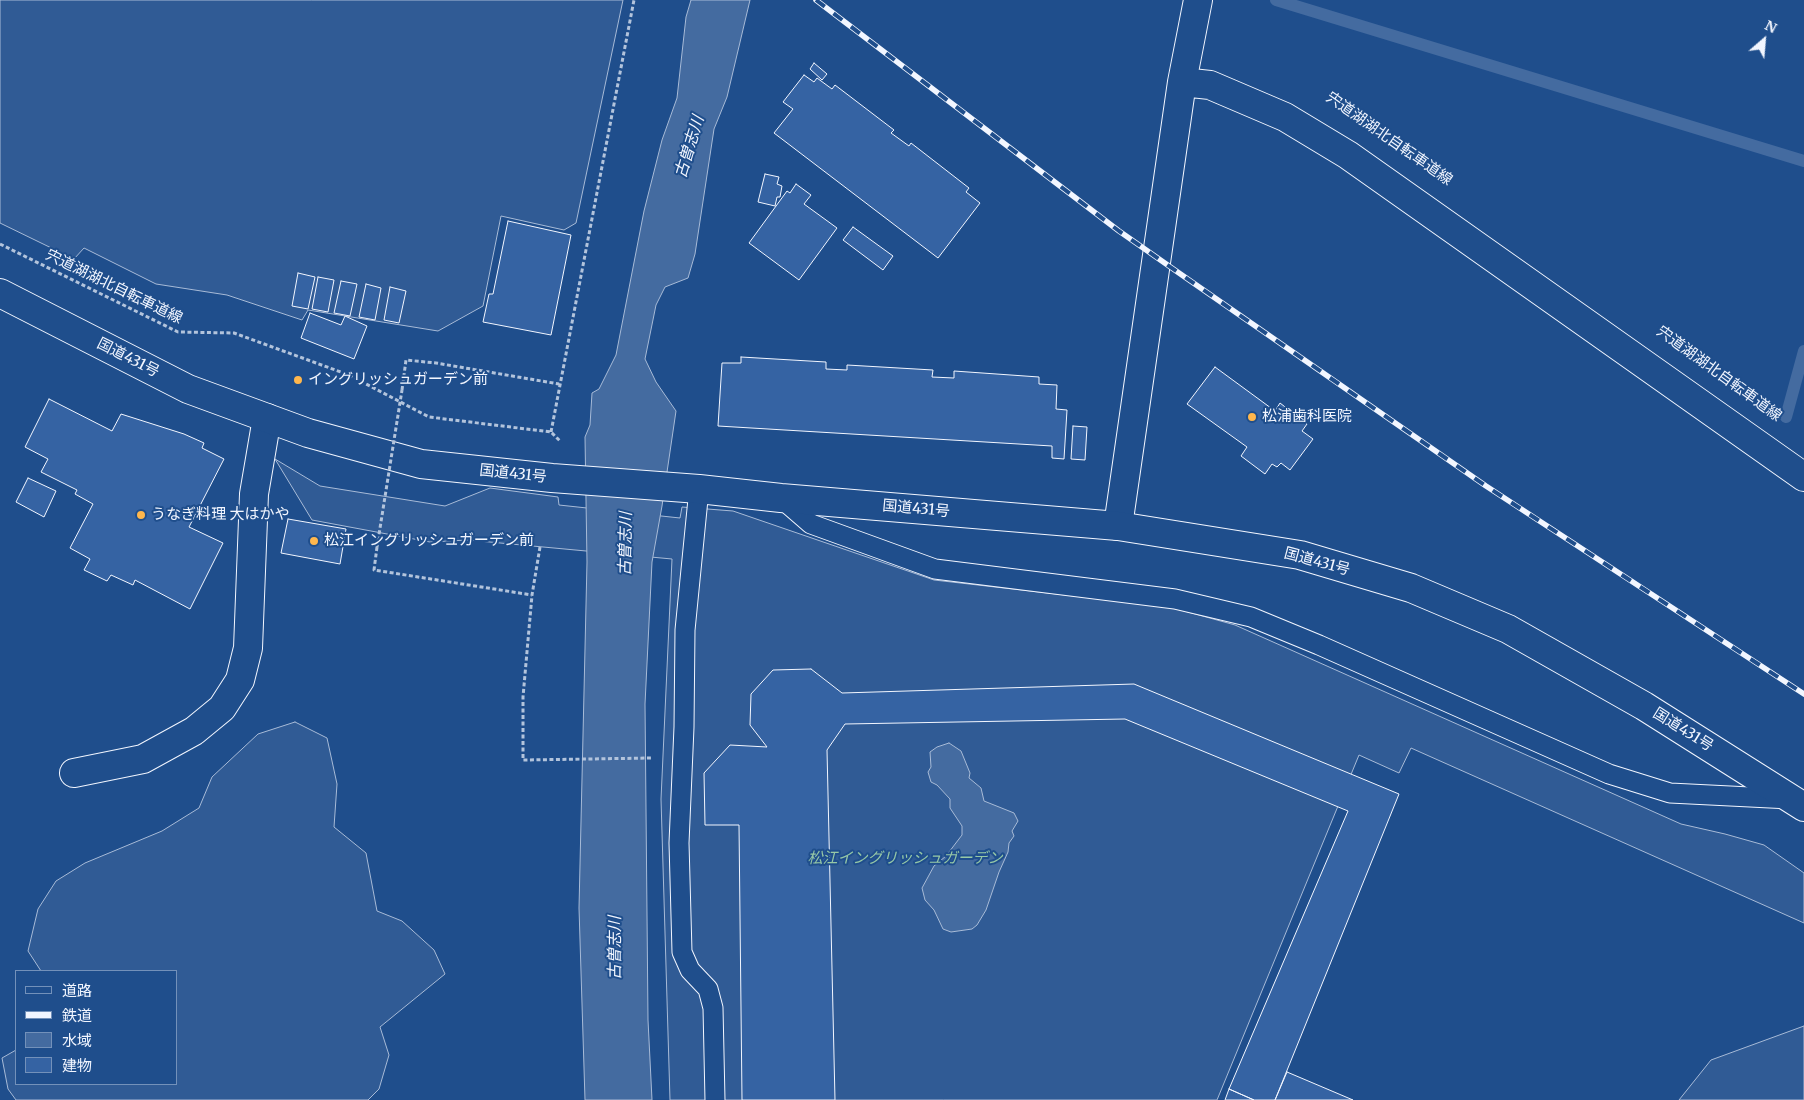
<!DOCTYPE html>
<meta charset="utf-8">
<style>
body{margin:0}
#map{position:relative;width:1804px;height:1100px;overflow:hidden;background:#1f4e8c;font-family:Merriweather,"Noto Sans JP",serif}
canvas{display:block}
.legend{position:absolute;left:15px;top:970px;width:162px;height:115px;box-sizing:border-box;background:#1f4e8c;border:1px solid #7391ba;margin:0;padding:6px 9px;list-style:none;font-size:15px;color:#f2f6ff}
.legend li{display:flex;align-items:center;gap:10px;height:25px}
.legend b{width:25px;border:1px solid #7391ba}
.north{position:absolute;left:1739px;top:15px;width:50px;height:50px;-webkit-text-stroke:4px #1f4e8c;paint-order:stroke;rotate:27deg;font-size:14px;font-weight:700;line-height:20px;text-align:center;color:#f2f6ff}
.north::after{content:'';display:block;margin:auto;width:18px;height:22px;background:#f2f6ff;clip-path:polygon(50% 0,100% 100%,50% 72%,0 100%)}
</style>
<div id="map">
<canvas width="1804" height="1100"></canvas>
<ul class="legend">
<li><b style="height:6px;background:#1f4e8c"></b>道路</li>
<li><b style="height:6px;background:#f2f6ff"></b>鉄道</li>
<li><b style="height:14px;background:#446ba0"></b>水域</li>
<li><b style="height:14px;background:#3563a3"></b>建物</li>
</ul>
<div class="north">N</div>
</div>
<script>
const g = document.querySelector('canvas').getContext('2d');
g.lineJoin = 'round';
function fill(path, color) { g.fillStyle = color; g.fill(path, 'evenodd'); }
const toPath = rows => new Path2D(rows.map(r => 'M' + r).join(''));
function trace(path, color, width, dash) { g.strokeStyle = color; g.lineWidth = width; g.lineCap = dash ? 'butt' : 'round'; g.setLineDash(dash || []); g.stroke(path); }
function drawText(font, color, halo, rows, align = 'center') {
  g.font = font + ' Merriweather,"Noto Sans JP",serif'; g.lineWidth = 4; g.setLineDash([]); g.textBaseline = 'middle'; g.strokeStyle = halo; g.fillStyle = color; for (const [text, x, y, turn = 0] of rows) {
    g.save(); g.translate(x, y); g.rotate((+turn || 0) * Math.PI / 180); g.textAlign = isNaN(turn) ? turn : align; if (halo) g.strokeText(text, 0, 0); g.fillText(text, 0, 0); g.restore();
  }
}
const built = toPath([
 [0,0,623,0,576,223,564,230,501,216,483,306,438,331,308,310,302,320,227,295,156,284,84,248,74,259,0,223,0,0],
 [275,459,320,486,445,506,490,488,558,497,559,505,680,518,682,507,733,511,934,580,1170,607,1235,625,1681,824,1725,834,1764,845,1804,873,1804,923,1411,748,1399,773,1359,755,1217,1100,670,1100,661,799,672,559,468,540,430,542,312,520,275,459],
 [295,722,327,738,337,784,334,827,366,853,377,911,402,921,434,950,445,974,380,1027,389,1055,379,1089,368,1100,16,1100,8,1089,2,1058,16,1050,16,1084,176,1084,176,971,41,971,28,951,38,909,56,881,85,863,162,831,199,808,212,777,258,734,295,722],
 [1804,1026,1804,1100,1679,1100,1711,1060,1804,1026]
]);
fill(built, '#305b95');
trace(built, '#a8bbd7', 1);
const water = toPath([
 [691,0,750,0,727,97,714,129,695,254,688,278,665,287,656,305,645,359,656,382,676,411,662,506,652,562,645,704,648,1020,652,1100,585,1100,579,908,587,562,585,437,590,425,592,393,599,389,616,355,644,211,662,140,677,98,686,17,691,0],
 [949,743,961,751,970,773,969,778,981,788,984,801,1014,813,1018,821,1012,831,1014,836,1009,843,1008,852,999,872,986,910,977,925,972,929,951,932,943,929,934,910,925,900,922,888,934,866,946,856,962,835,962,826,950,808,950,799,937,785,931,782,928,772,931,767,930,752,937,747,949,743]
]);
fill(water, '#446ba0');
trace(water, '#a8bbd7', 1);
trace(toPath([
 [1276,0,1804,161],
 [1786,417,1804,351]
]), '#446ba0', 12);
const building = toPath([
 [814,63,827,74,822,80,810,69,814,63],
 [804,75,814,82,817,78,832,89,835,85,894,130,891,133,909,146,911,143,969,188,966,192,980,203,938,258,774,133,793,109,783,102,804,75],
 [765,174,779,177,777,184,782,186,780,197,777,197,775,206,758,202,765,174],
 [796,184,811,195,804,204,837,228,799,280,749,243,787,191,790,193,796,184],
 [508,221,571,235,551,335,483,322,489,294,493,294,508,221],
 [853,227,893,256,883,270,843,240,853,227],
 [298,273,315,277,308,309,292,306,298,273],
 [318,277,334,280,328,312,312,309,318,277],
 [341,281,357,284,350,316,334,313,341,281],
 [366,284,381,288,375,320,359,317,366,284],
 [390,287,406,291,399,323,384,320,390,287],
 [310,313,341,325,345,316,367,326,354,359,301,338,310,313],
 [741,357,826,362,826,369,847,370,847,365,933,370,932,377,954,378,954,371,1039,377,1039,384,1057,385,1056,409,1067,410,1064,459,1052,458,1052,446,718,426,722,363,741,363,741,357],
 [1215,367,1275,411,1280,403,1307,424,1302,431,1313,439,1290,470,1281,463,1277,467,1272,464,1265,474,1241,456,1247,447,1187,404,1215,367],
 [49,399,112,431,121,414,184,434,204,443,202,448,224,459,189,527,223,543,190,609,135,580,133,585,111,575,107,581,84,570,90,559,70,548,93,504,75,494,77,490,41,472,48,459,25,447,49,399],
 [1073,426,1087,427,1085,460,1071,459,1073,426],
 [28,478,56,491,44,517,16,502,28,478],
 [288,519,346,529,340,564,281,553,288,519],
 [811,669,842,693,1134,684,1399,794,1275,1100,1254,1100,1229,1089,1348,811,1125,719,845,724,827,750,835,1100,742,1100,739,825,705,825,704,773,730,745,767,747,750,725,751,694,773,670,811,669],
 [1287,1072,1353,1100,1275,1100,1287,1072],
 [1229,1089,1254,1100,1225,1100,1229,1089]
]);
fill(building, '#3563a3');
trace(building, '#f2f6ff', 1);
const lane = toPath([
 [699,489,685,630,684,727,679,843,682,952,690,970,708,989,713,1008,715,1100],
 [781,498,811,524,935,569,1175,599,1251,617,1319,645,1609,774,1670,793,1790,799]
]);
const street = toPath([
 [1182,82,1210,85,1285,117,1348,155,1804,477],
 [1118,526,1182,82,1198,0],
 [74,773,143,759,194,731,222,708,240,680,248,648,254,494,267,418]
]);
const highway = toPath([
 [0,293,188,389,308,433,421,464,552,478,699,489,781,498,1118,526,1300,555,1411,588,1508,629,1644,706,1804,807]
]);
trace(lane, '#f2f6ff', 21);
trace(street, '#f2f6ff', 30);
trace(highway, '#f2f6ff', 30);
trace(toPath([
 [0,244,178,332,234,333,349,375,429,417,551,432,561,442],
 [402,390,406,360,436,363,559,384],
 [551,432,634,0],
 [377,547,374,570,532,595],
 [540,547,532,595,523,697,523,760,652,758]
]), '#b3c4dc', 3, [4, 2.5]);
trace(lane, '#1f4e8c', 19);
trace(street, '#1f4e8c', 28);
trace(highway, '#1f4e8c', 28);
const rail = toPath([
 [816,0,1119,231,1179,273,1486,486,1804,694]
]);
trace(rail, '#f2f6ff', 5.5);
trace(rail, '#1f4e8c', 4, [11]);
trace(toPath([
 [377,547,402,390]
]), '#b3c4dc', 3, [4, 2.5]);
for (const [x, y, r, color] of [
 [298,380,5,"#ffb74d"],
 [1252,417,5,"#ffb74d"],
 [141,515,5,"#ffb74d"],
 [314,541,5,"#ffb74d"]
]) { const dot = new Path2D(); dot.arc(x, y, r, 0, 2 * Math.PI); g.fillStyle = color; g.fill(dot); trace(dot, '#1f4e8c', 2); }
drawText('15px', '#f2f6ff', '#1f4e8c', [
 ["宍道湖湖北自転車道線",1389,139,35],
 ["宍道湖湖北自転車道線",114,287,26],
 ["国道431号",128,358,27],
 ["宍道湖湖北自転車道線",1719,374,36],
 ["国道431号",513,474,6],
 ["国道431号",916,509,5],
 ["国道431号",1317,562,15],
 ["国道431号",1683,730,32]
]);
drawText('15px', '#f2f6ff', '#1f4e8c', [
 ["イングリッシュガーデン前",308,380],
 ["松浦歯科医院",1262,417],
 ["うなぎ料理 大はかや",151,515],
 ["松江イングリッシュガーデン前",324,541]
], 'left');
drawText('italic 15px', '#97c8a6', '#1f4e8c', [
 ["松江イングリッシュガーデン",905,859]
]);
drawText('italic 16px', '#f2f6ff', '#1f4e8c', [
 ["古曽志川",690,147,-73],
 ["古曽志川",626,544,-89],
 ["古曽志川",615,948,-90]
]);
</script>
